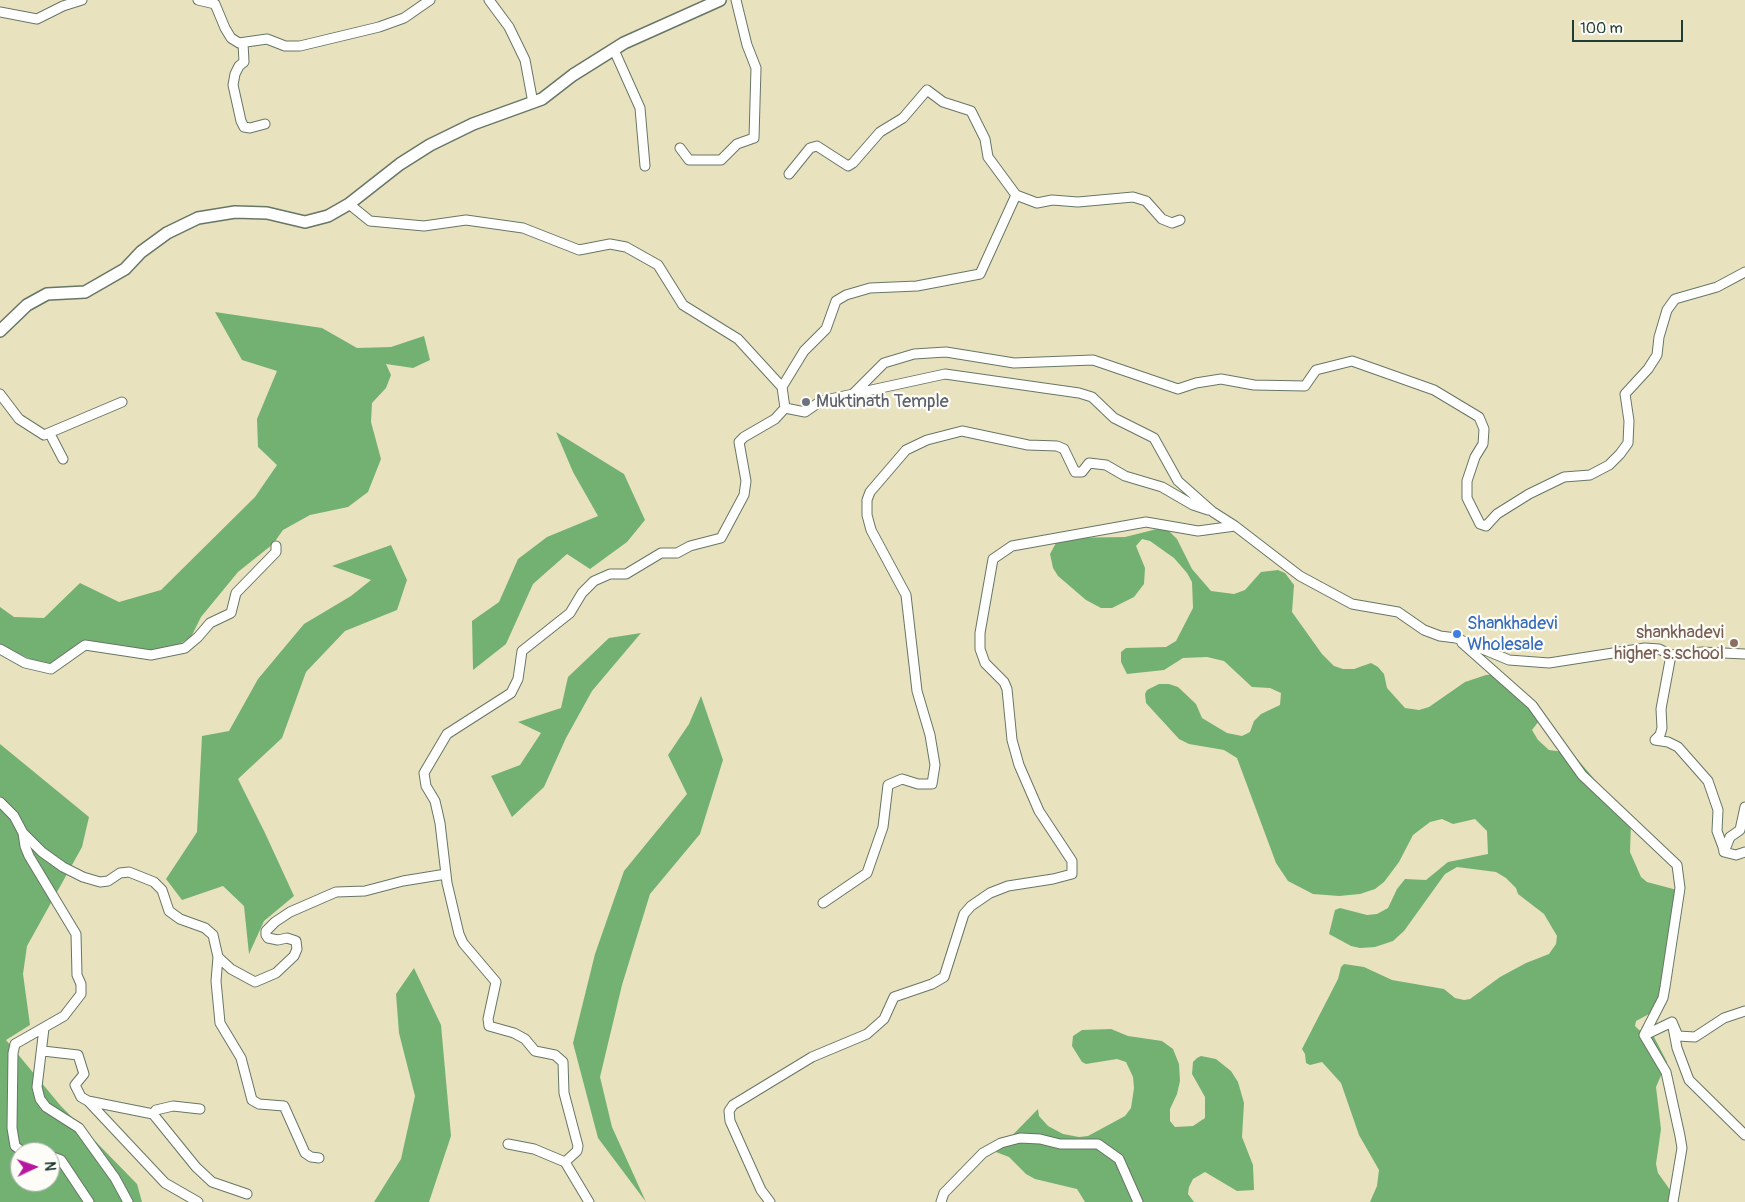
<!DOCTYPE html>
<style>
body{margin:0}
#map{position:relative;width:1745px;height:1202px;overflow:hidden;background:#e9e2bf;font-family:Pangolin,sans-serif}
canvas{display:block}
.north{position:absolute;left:10px;top:1142px;width:50px;height:50px;box-sizing:border-box;background:#fdfcf7;border:1px solid #a4b0a9;border-radius:50%;rotate:87deg;font-size:14px;font-weight:700;line-height:20px;text-align:center;color:#1f3d34}
.north::after{content:'';display:block;margin:auto;width:18px;height:22px;background:#b5179e;clip-path:polygon(50% 0,100% 100%,50% 72%,0 100%)}
.scale{position:absolute;left:1572px;top:20px;width:111px;height:22px;box-sizing:border-box;border:2px solid #1f3d34;border-top:0;padding-left:6px;font-size:15px;line-height:18px;white-space:nowrap;color:#1f3d34;-webkit-text-stroke:4px #fdfcf7;paint-order:stroke}
</style>
<div id="map">
<canvas width="1745" height="1202"></canvas>
<div class="north">N</div>
<div class="scale">100 m</div>
</div>
<script>
const g = document.querySelector('canvas').getContext('2d');
g.lineJoin = 'round';
function fill(path, color) { g.fillStyle = color; g.fill(path, 'evenodd'); }
const toPath = rows => new Path2D(rows.map(r => 'M' + r).join(''));
function trace(path, color, width, dash) { g.strokeStyle = color; g.lineWidth = width; g.lineCap = dash ? 'butt' : 'round'; g.setLineDash(dash || []); g.stroke(path); }
function drawText(font, color, halo, rows, align = 'center') {
  g.font = font + ' Pangolin,sans-serif'; g.lineWidth = 4.5; g.setLineDash([]); g.textBaseline = 'middle'; g.strokeStyle = halo; g.fillStyle = color; for (const [text, x, y, turn = 0] of rows) {
    g.save(); g.translate(x, y); g.rotate((+turn || 0) * Math.PI / 180); g.textAlign = isNaN(turn) ? turn : align; if (halo) g.strokeText(text, 0, 0); g.fillText(text, 0, 0); g.restore();
  }
}
fill(toPath([
 [215,312,322,328,357,348,391,347,424,336,430,360,413,368,386,364,391,375,386,388,372,403,371,422,381,459,368,492,348,507,310,515,283,530,273,544,238,572,201,617,191,637,180,644,148,653,91,643,45,666,0,645,0,607,14,617,44,618,80,583,119,602,161,590,255,497,277,465,258,447,257,419,277,371,242,360],
 [556,432,624,474,645,520,627,542,590,569,567,554,533,584,506,644,473,670,472,621,499,602,518,559,547,537,598,516,573,472],
 [1165,527,1177,539,1192,569,1211,591,1234,594,1245,590,1261,572,1278,570,1285,573,1294,585,1292,612,1322,654,1334,666,1343,669,1354,669,1371,663,1378,667,1384,674,1387,688,1405,708,1419,710,1429,707,1465,682,1486,675,1496,674,1512,681,1541,712,1539,721,1532,730,1538,740,1549,750,1572,753,1631,822,1630,852,1641,877,1647,882,1677,890,1683,896,1667,990,1651,1013,1636,1021,1635,1026,1639,1030,1653,1035,1667,1062,1656,1087,1661,1129,1656,1164,1658,1173,1673,1194,1675,1202,1370,1202,1377,1186,1379,1170,1359,1135,1341,1083,1322,1062,1310,1065,1306,1063,1305,1054,1302,1049,1338,979,1341,967,1344,964,1364,967,1392,980,1444,989,1455,998,1464,1000,1470,999,1500,977,1526,963,1549,954,1556,944,1557,936,1544,914,1518,894,1516,888,1506,878,1496,872,1457,867,1445,874,1404,931,1393,941,1375,947,1360,948,1351,946,1329,934,1335,910,1340,908,1367,915,1377,914,1388,908,1397,889,1405,879,1426,880,1448,862,1488,854,1487,831,1475,819,1453,824,1442,819,1430,822,1413,835,1399,862,1384,882,1375,889,1360,894,1339,896,1313,894,1288,881,1276,863,1237,758,1224,750,1189,744,1179,739,1146,703,1145,694,1147,690,1159,684,1169,684,1178,687,1196,704,1202,718,1227,733,1242,736,1250,732,1254,721,1261,714,1280,705,1281,693,1270,688,1252,687,1224,661,1207,657,1183,658,1164,670,1127,674,1121,662,1121,652,1126,648,1166,647,1176,641,1193,608,1192,582,1187,573,1174,558,1150,541,1142,539,1136,546,1145,568,1144,584,1134,597,1112,608,1101,608,1086,600,1058,576,1053,568,1050,554,1056,543,1064,538,1125,537],
 [391,545,407,580,397,610,345,631,306,672,282,738,238,779,265,833,294,896,264,921,249,954,244,906,223,886,182,900,166,879,197,832,202,736,229,731,258,679,304,624,351,596,371,580,332,566],
 [641,633,592,691,566,738,544,787,512,817,491,776,520,765,541,733,518,722,561,708,568,677,609,638],
 [701,696,723,760,700,834,650,894,622,985,600,1077,612,1127,646,1202,598,1138,573,1043,595,954,624,871,687,794,668,755,689,724],
 [0,744,89,817,82,847,27,946,23,974,30,1025,6,1040,60,1105,137,1184,142,1202,0,1202],
 [20,1152,50,1152,50,1182,20,1182],
 [414,968,441,1025,451,1136,429,1202,374,1202,401,1159,415,1096,399,1033,396,994],
 [1111,1029,1128,1036,1162,1041,1173,1049,1179,1064,1180,1081,1177,1094,1170,1109,1170,1121,1175,1127,1193,1126,1205,1118,1205,1097,1192,1074,1193,1062,1197,1058,1201,1056,1216,1059,1231,1071,1238,1082,1244,1103,1242,1137,1253,1165,1254,1190,1237,1191,1205,1172,1193,1179,1189,1187,1188,1194,1194,1202,1085,1202,1077,1189,1035,1179,1026,1174,1009,1157,996,1152,1038,1109,1039,1116,1048,1126,1063,1134,1079,1137,1088,1136,1125,1116,1131,1108,1134,1088,1133,1077,1126,1062,1117,1059,1086,1064,1082,1062,1072,1046,1073,1036,1082,1030]
]), '#73b172');
const minor = toPath([
 [198,0,215,4,225,28,231,38,239,43,267,39,285,46,300,46,379,27,404,18,430,0],
 [489,0,509,27,525,60,533,103],
 [0,12,37,19,63,6,82,0],
 [243,43,244,62,239,66,235,74,233,85,241,121,244,127,250,128,265,124],
 [614,50,640,108,645,166],
 [680,148,689,160,721,160,737,144,754,138,756,68,747,45,736,0],
 [1016,195,1037,203,1052,200,1078,202,1133,197,1146,201,1162,219,1172,223,1180,220],
 [349,204,370,221,424,226,466,220,523,228,579,250,610,244,626,247,658,265,683,305,738,339,782,387,785,408,805,412,821,401,945,374,1079,393,1092,397,1114,418,1154,438,1178,481,1213,512,1235,526,1300,576,1352,604,1398,612,1424,630,1440,636,1456,638,1509,660,1549,663,1645,648,1659,649,1671,655,1702,652,1745,654],
 [782,387,804,351,826,329,836,301,846,295,870,288,917,286,980,274,1016,195,988,157,985,139,971,111,943,102,927,90,903,118,880,132,853,163,848,166,817,146,810,148,789,174],
 [854,393,884,363,914,354,946,352,1014,363,1093,360,1178,389,1196,383,1221,379,1254,385,1305,386,1316,370,1352,361,1434,390,1479,417,1484,429,1483,444,1475,457,1467,481,1467,498,1480,524,1486,526,1497,514,1529,494,1564,477,1590,475,1609,465,1620,454,1628,443,1629,421,1625,394,1648,369,1657,355,1659,337,1667,310,1675,299,1717,287,1745,272],
 [0,394,19,419,44,435,122,402],
 [50,434,63,459],
 [1462,643,1532,705,1582,775,1677,865,1680,888,1665,987,1663,998,1644,1035],
 [0,649,25,663,51,669,85,645,151,655,185,648,198,637,210,623,231,613,236,593,276,552,276,546],
 [1671,655,1661,709,1662,728,1660,735,1655,740,1668,742,1678,747,1708,781,1718,810,1717,831,1723,847,1726,847,1730,837,1740,830,1745,807],
 [0,802,14,816,23,833,25,846,29,856,76,934,77,975,81,984,81,994,64,1016,15,1044,13,1053,12,1128,15,1146,23,1152],
 [23,833,42,852,63,867,83,877,100,882,108,881,120,873,129,872,154,882,162,890,169,911,180,919,205,928,213,935,218,957,231,969,255,982,276,973,294,956,297,949,296,941,287,938,278,940,268,938,266,935,266,931,275,922,290,912,336,892,365,891,403,881,446,874],
 [1723,847,1724,852,1736,855,1745,852],
 [823,903,867,873,883,827,888,785,902,779,918,784,932,784,935,765,930,735,917,691,906,595,871,530,867,515,867,500,870,492,906,450,927,440,962,431,1028,445,1057,446,1064,449,1075,472,1082,472,1089,463,1106,465,1125,476,1162,487,1193,505,1208,510],
 [218,957,216,981,220,1023,241,1058,252,1100,259,1104,284,1106,305,1153,311,1157,319,1158],
 [1672,1022,1677,1048,1689,1080,1745,1135],
 [44,1028,37,1087,40,1099,46,1107,79,1128,115,1178,128,1202],
 [1644,1035,1666,1072,1680,1136,1682,1148,1673,1202],
 [1645,1035,1672,1022,1678,1036,1695,1037,1724,1018,1745,1011],
 [43,1051,78,1055,84,1074,75,1085,81,1097,88,1101,153,1114,196,1167,212,1182,247,1194],
 [88,1101,165,1183,198,1202],
 [153,1114,156,1110,173,1106,200,1109],
 [508,1144,534,1149,565,1162],
 [50,1156,61,1160,89,1202],
 [589,1202,565,1162,577,1151,578,1146,564,1093,563,1062,555,1055,535,1051,525,1039,514,1033,489,1026,488,1019,496,982,463,943,459,934,447,883,440,823,435,801,426,786,424,773,447,734,511,693,518,679,522,651,570,613,582,593,594,581,610,574,626,574,661,553,677,553,690,546,721,538,744,495,746,481,739,442,744,437,775,419,785,408],
 [770,1202,761,1190,730,1121,729,1111,733,1105,812,1057,867,1034,884,1019,894,997,932,984,944,977,964,914,971,906,990,893,1008,886,1053,879,1072,874,1072,861,1039,811,1019,765,1012,740,1007,689,1004,682,985,663,980,649,980,633,993,559,1012,546,1146,522,1198,531,1235,526],
 [941,1202,944,1193,983,1153,1001,1143,1020,1138,1040,1139,1060,1144,1098,1144,1119,1159,1138,1202]
]);
const tertiary = toPath([
 [0,331,27,305,47,294,85,292,125,269,141,252,167,233,198,218,235,212,267,213,305,222,328,216,349,204,400,164,430,145,473,124,542,99,573,75,624,43,720,0]
]);
trace(minor, '#667765', 11);
trace(tertiary, '#667765', 14);
trace(minor, '#fff', 9);
trace(tertiary, '#fff', 11);
for (const [x, y, r, color] of [
 [806,402,5,"#6b7280"],
 [1457,634,5,"#3f7fe0"],
 [1734,643,5,"#8d6e63"]
]) { const dot = new Path2D(); dot.arc(x, y, r, 0, 2 * Math.PI); g.fillStyle = color; g.fill(dot); trace(dot, '#fdfcf7', 2); }
drawText('18px', '#5b616d', '#fdfcf7', [
 ["Muktinath Temple",816,402]
], 'left');
drawText('18px', '#366cbe', '#fdfcf7', [
 ["Shankhadevi",1467,624],
 ["Wholesale",1467,645]
], 'left');
drawText('18px', '#785e54', '#fdfcf7', [
 ["shankhadevi",1724,633],
 ["higher s.school",1724,654]
], 'right');
</script>
